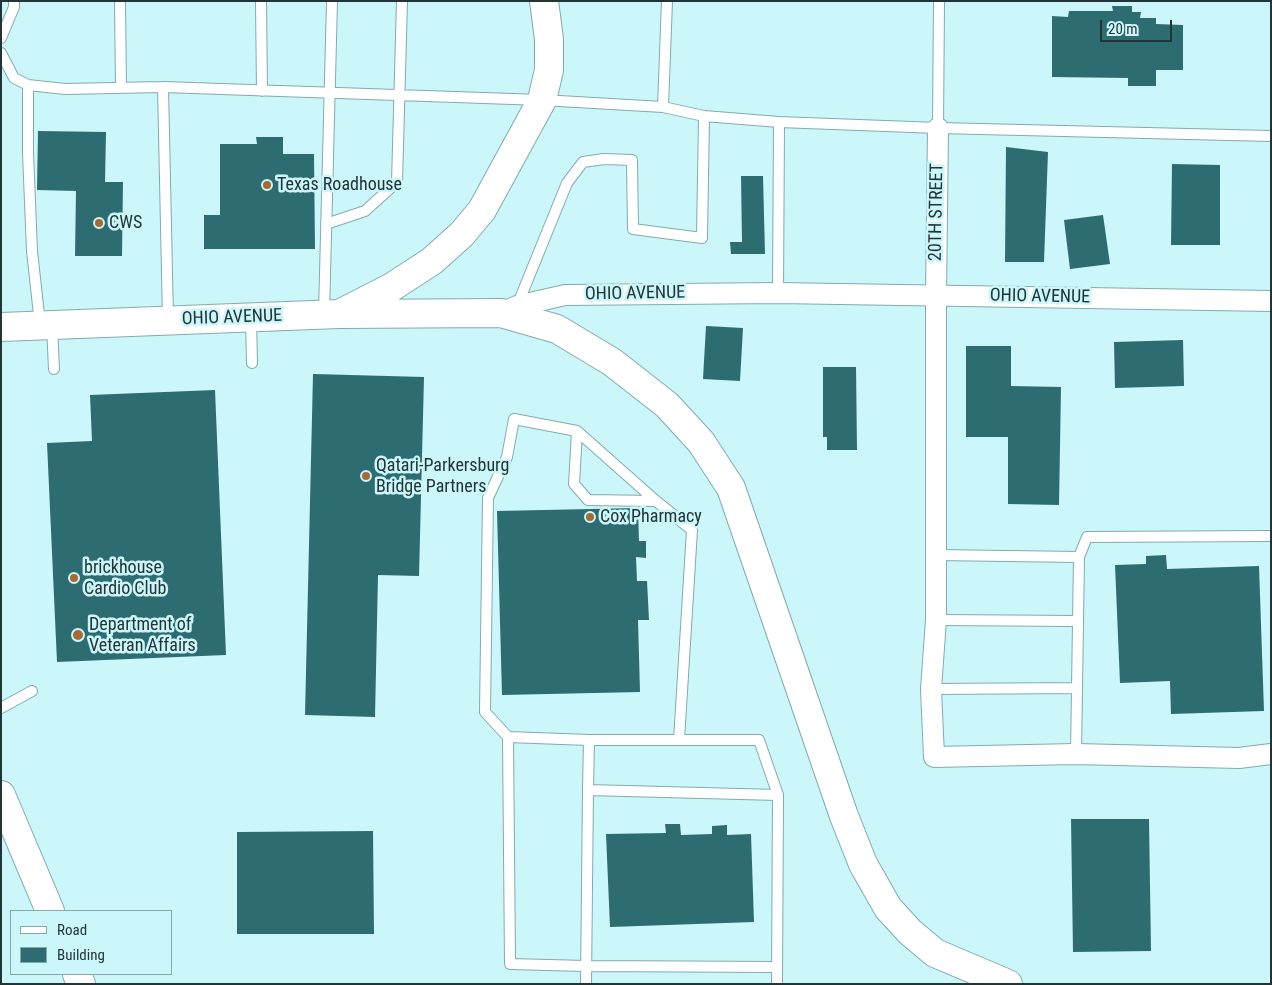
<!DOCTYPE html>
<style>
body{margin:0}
#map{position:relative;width:1272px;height:985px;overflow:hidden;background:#cbf6fa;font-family:"Roboto Condensed",sans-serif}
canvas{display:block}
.frame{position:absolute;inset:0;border:2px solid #233436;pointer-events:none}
.legend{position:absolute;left:10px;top:910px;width:162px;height:65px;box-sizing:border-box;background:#cbf6fa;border:1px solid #88a8ac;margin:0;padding:6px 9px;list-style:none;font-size:15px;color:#233436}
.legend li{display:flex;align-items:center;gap:10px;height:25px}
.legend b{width:25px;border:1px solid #88a8ac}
.scale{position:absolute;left:1100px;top:20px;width:72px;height:22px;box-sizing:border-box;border:2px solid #233436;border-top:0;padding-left:6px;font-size:15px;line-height:18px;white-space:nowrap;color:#233436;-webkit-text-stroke:4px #cbf6fa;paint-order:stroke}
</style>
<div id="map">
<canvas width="1272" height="985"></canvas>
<div class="frame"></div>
<ul class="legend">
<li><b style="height:6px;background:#fff"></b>Road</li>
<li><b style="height:14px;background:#2d6c71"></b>Building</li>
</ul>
<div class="scale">20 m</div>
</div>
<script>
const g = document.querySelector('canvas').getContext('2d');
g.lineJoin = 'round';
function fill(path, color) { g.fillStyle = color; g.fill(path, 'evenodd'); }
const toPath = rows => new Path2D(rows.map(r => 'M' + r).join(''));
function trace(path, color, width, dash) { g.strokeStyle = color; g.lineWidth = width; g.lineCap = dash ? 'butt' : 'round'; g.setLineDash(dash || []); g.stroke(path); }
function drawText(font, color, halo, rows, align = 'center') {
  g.font = font + ' "Roboto Condensed",sans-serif'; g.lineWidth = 5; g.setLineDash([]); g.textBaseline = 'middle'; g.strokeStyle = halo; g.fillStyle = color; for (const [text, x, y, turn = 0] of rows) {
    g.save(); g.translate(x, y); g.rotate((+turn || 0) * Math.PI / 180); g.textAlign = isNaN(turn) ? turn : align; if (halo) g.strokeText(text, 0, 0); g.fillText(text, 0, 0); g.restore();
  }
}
fill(toPath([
 [1112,6,1132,6,1132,12,1141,12,1140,18,1156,18,1156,24,1183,25,1183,70,1156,70,1156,86,1128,86,1128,78,1052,77,1052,16,1068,17,1069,11,1113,11],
 [38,131,106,132,105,182,123,182,122,256,75,256,76,191,37,190],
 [256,137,283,137,283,154,314,154,315,249,204,249,204,215,220,215,220,144,257,144],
 [1006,147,1048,152,1044,262,1005,262],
 [1172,164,1220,165,1220,245,1171,245],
 [741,176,763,176,765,254,731,254,730,242,742,242],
 [1103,215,1110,264,1070,269,1064,220],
 [706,326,743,328,740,381,703,379],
 [1183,340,1184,386,1115,388,1114,342],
 [966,346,1011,346,1011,386,1061,387,1059,505,1008,504,1008,437,966,437],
 [823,367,856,367,857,450,827,450,827,437,823,437],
 [313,374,424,377,419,576,378,575,375,717,305,715],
 [215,390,226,655,57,662,47,443,92,441,90,395],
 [638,508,639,541,646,541,646,558,636,557,637,581,647,581,649,620,638,620,640,692,502,695,497,511],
 [1166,555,1167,569,1259,566,1264,711,1171,714,1170,681,1120,683,1115,565,1146,564,1146,556],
 [1071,819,1149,819,1151,951,1073,952],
 [665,824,680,824,681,835,712,834,712,826,727,825,727,835,751,834,754,922,610,927,606,834,666,833],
 [373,831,374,934,237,934,237,832]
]), '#2d6c71');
const service = toPath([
 [120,1,121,88],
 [261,1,262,91],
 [667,1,663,107,704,116,779,122,938,128,1271,136],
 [1,38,14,7,14,1],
 [1,53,14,78,28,85,65,89,163,87],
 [28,85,28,153,32,251,40,324],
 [938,128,939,1],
 [326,224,365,211,397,182,402,1],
 [778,293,779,122],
 [517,306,567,183,583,162,604,159,632,160,633,229,702,238,704,116],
 [324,313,332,1],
 [168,319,163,87,542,100,663,107],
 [251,319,252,363],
 [52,325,54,369],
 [577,431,574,484,588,500,656,501],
 [936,555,1079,557],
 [936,620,1078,621],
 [931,689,1077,688],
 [1,708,32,691],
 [508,737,589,740,759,740,778,795],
 [679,740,692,530,656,501,577,431,514,419,507,457,488,498,485,712,508,737,510,964,586,966,777,967],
 [1076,754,1079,557,1087,537,1271,536],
 [588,790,589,740],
 [586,984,588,790,778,795,777,984]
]);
const minor = toPath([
 [938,128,936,295,936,620,931,689,934,757,1076,754,1239,758,1271,754],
 [501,313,517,306,565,295,778,293,1271,301]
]);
const primary = toPath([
 [345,311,392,287,432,261,462,234,482,210,542,100,549,70,549,39,544,1],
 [1,327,339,314,501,313,557,329,612,362,667,405,701,442,731,488,844,816,863,864,888,908,910,932,935,953,1008,984],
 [1,795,50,911],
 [77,974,81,984]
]);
trace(service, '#82abaf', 12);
trace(minor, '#82abaf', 22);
trace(primary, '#82abaf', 30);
trace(service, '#fff', 10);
trace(minor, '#fff', 20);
trace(primary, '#fff', 28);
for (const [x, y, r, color] of [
 [267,185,5,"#a86a30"],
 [99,223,5,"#a86a30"],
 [366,476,5,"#a86a30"],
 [590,517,5,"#a86a30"],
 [74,578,5,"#a86a30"],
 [78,635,6,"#a86a30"]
]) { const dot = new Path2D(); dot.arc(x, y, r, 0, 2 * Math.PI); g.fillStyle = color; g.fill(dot); trace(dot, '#cbf6fa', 2); }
drawText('18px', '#233436', '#cbf6fa', [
 ["Texas Roadhouse",277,185],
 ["CWS",109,223],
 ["Qatari-Parkersburg",376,466],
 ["Bridge Partners",376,487],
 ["Cox Pharmacy",600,517],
 ["brickhouse",84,568],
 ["Cardio Club",84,589],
 ["Department of",89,625],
 ["Veteran Affairs",89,646]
], 'left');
drawText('18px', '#233436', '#cbf6fa', [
 ["20TH STREET",937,212,-89],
 ["OHIO AVENUE",635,294,-1],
 ["OHIO AVENUE",1040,297,1],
 ["OHIO AVENUE",232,318,-2]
]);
</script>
